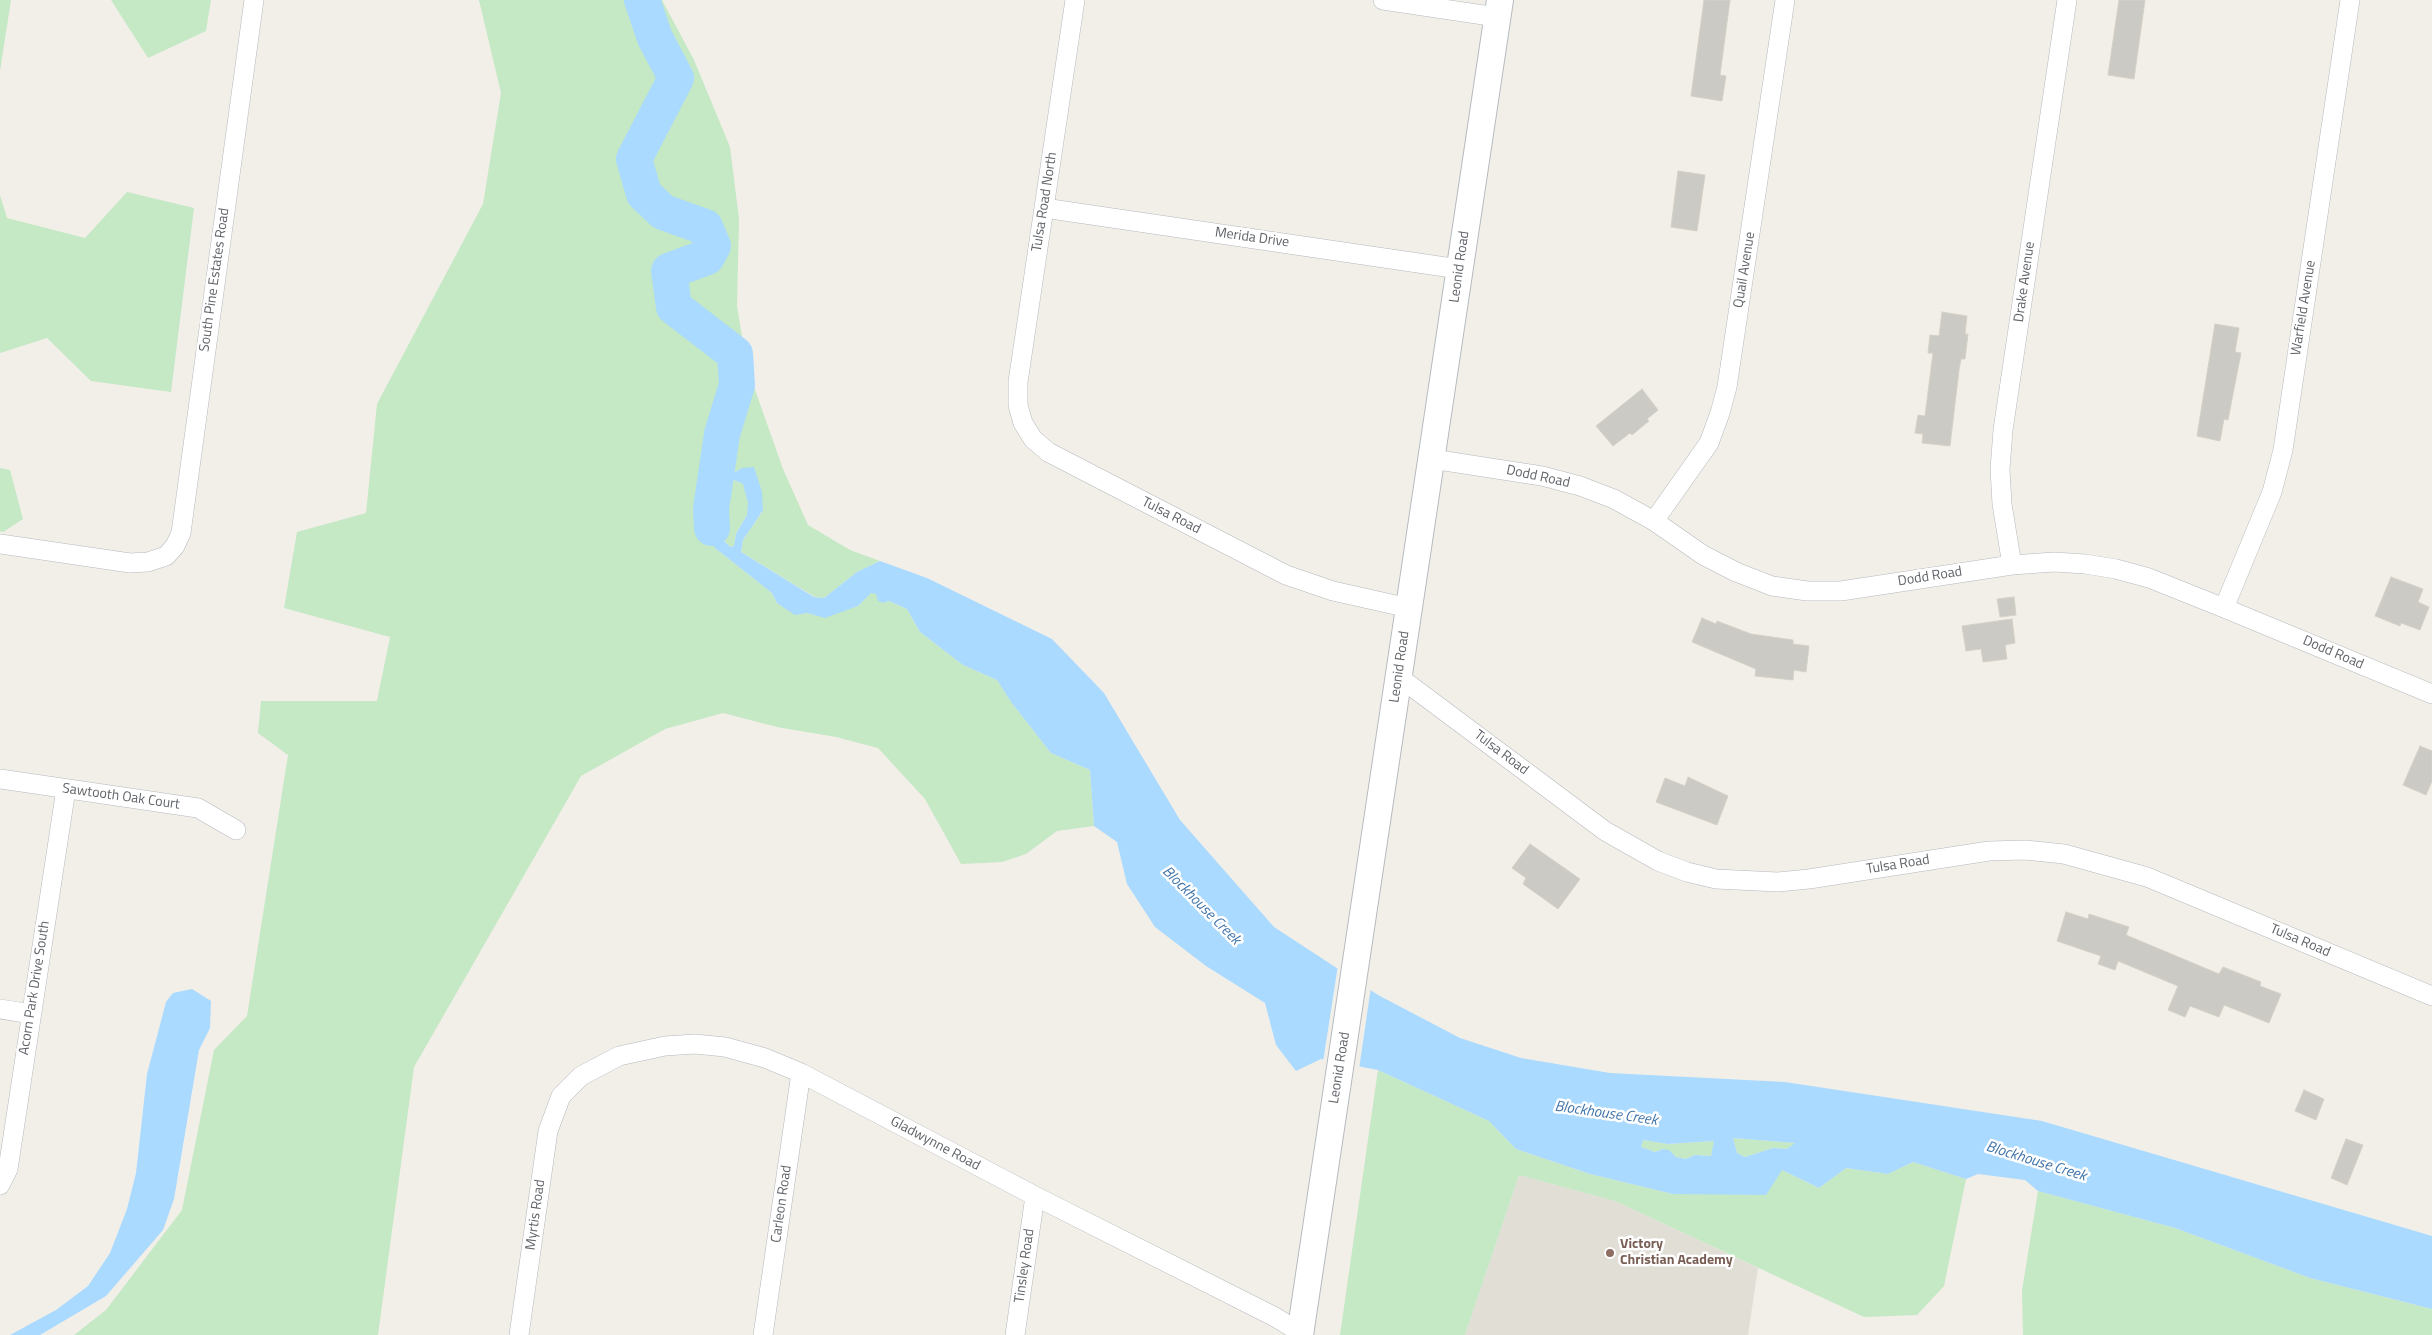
<!DOCTYPE html>
<style>
body{margin:0}
canvas{display:block;background:#f1efe8}
</style>
<canvas width="2432" height="1335"></canvas>
<script>
const g = document.querySelector('canvas').getContext('2d');
g.lineJoin = 'round';
function fill(path, color) { g.fillStyle = color; g.fill(path, 'evenodd'); }
const toPath = rows => new Path2D(rows.map(r => 'M' + r).join(''));
function trace(path, color, width, dash) { g.strokeStyle = color; g.lineWidth = width; g.lineCap = dash ? 'butt' : 'round'; g.setLineDash(dash || []); g.stroke(path); }
function drawText(font, color, halo, rows, align = 'center') {
  g.font = font + ' "Titillium Web",sans-serif'; g.lineWidth = 5; g.setLineDash([]); g.textBaseline = 'middle'; g.strokeStyle = halo; g.fillStyle = color; for (const [text, x, y, turn = 0] of rows) {
    g.save(); g.translate(x, y); g.rotate((+turn || 0) * Math.PI / 180); g.textAlign = isNaN(turn) ? turn : align; if (halo) g.strokeText(text, 0, 0); g.fillText(text, 0, 0); g.restore();
  }
}
fill(toPath([
 [1519,1175,1615,1201,1758,1268,1748,1335,1465,1335]
]), '#e1ded6');
fill(toPath([
 [0,0,11,0,0,71],
 [111,0,211,0,206,31,148,58],
 [479,0,662,0,694,60,730,147,739,219,737,306,747,367,783,469,808,525,850,550,880,561,857,572,824,598,815,597,741,552,743,540,763,510,742,468,723,479,712,481,715,548,772,593,777,603,795,614,807,613,825,617,858,606,871,592,877,594,879,601,883,603,889,601,907,609,920,632,963,665,997,680,1011,702,1051,753,1090,770,1094,826,1057,831,1026,854,1002,862,961,864,925,799,878,748,836,737,777,727,723,713,665,729,581,776,414,1067,378,1335,74,1335,106,1310,182,1210,214,1050,247,1016,288,755,258,733,261,701,377,701,390,637,284,608,297,532,366,513,377,404,483,204,501,93],
 [127,192,194,208,171,392,91,381,47,338,0,353,0,195,7,218,85,238],
 [0,468,10,470,23,519,3,532,0,531],
 [734,480,743,484,749,503,747,515,736,534,734,546,730,547,723,540,720,532,727,524,718,520,716,514,723,487],
 [1378,1070,1489,1121,1516,1149,1590,1174,1673,1194,1782,1170,1819,1188,1846,1168,1888,1174,1913,1162,1966,1179,1944,1286,1917,1315,1864,1317,1615,1201,1519,1175,1465,1335,1340,1335],
 [1733,1138,1796,1143,1787,1149,1773,1148,1745,1157,1737,1153],
 [1643,1140,1668,1144,1715,1141,1711,1156,1695,1155,1686,1159,1676,1157,1663,1149,1655,1152,1641,1147],
 [2038,1191,2175,1228,2310,1278,2432,1309,2432,1335,2023,1335,2022,1291]
]), '#c5e8c5');
fill(toPath([
 [754,467,762,492,763,510,743,540,741,552,814,597,824,598,857,572,880,561,927,578,1052,639,1104,693,1180,820,1274,927,1378,995,1460,1038,1521,1058,1610,1073,1785,1082,2042,1121,2432,1236,2432,1309,2310,1278,2175,1228,2038,1191,2025,1180,1978,1174,1966,1179,1913,1162,1888,1174,1846,1168,1819,1188,1782,1170,1766,1195,1673,1194,1590,1174,1516,1149,1489,1121,1378,1070,1321,1059,1296,1071,1276,1045,1265,1003,1206,966,1155,927,1127,884,1117,842,1094,826,1090,770,1051,753,1011,702,997,680,963,665,920,632,907,609,889,601,883,603,878,601,876,594,871,593,858,606,825,618,807,613,795,615,777,603,772,593,715,548,706,534,699,490,712,481,723,479,742,468],
 [734,480,743,484,748,503,747,515,736,534,734,546,730,547,723,540,720,532,727,524,728,517,718,519,716,514,719,504,724,501,721,494,723,487],
 [1733,1138,1795,1143,1787,1149,1773,1148,1745,1157,1737,1153],
 [1643,1140,1668,1144,1714,1141,1711,1156,1695,1155,1686,1159,1676,1157,1669,1150,1663,1149,1655,1152,1641,1147],
 [192,989,211,1001,210,1028,199,1050,174,1199,163,1230,106,1296,40,1335,10,1335,56,1310,88,1286,110,1253,127,1209,136,1173,147,1074,166,1002,173,993]
]), '#aadaff');
fill(toPath([
 [1338,965,1371,987,1359,1069,1323,1062]
]), '#f1efe8');
trace(toPath([
 [642,0,655,38,676,78,634,159,644,194,663,212,705,227,713,246,707,257,669,271,674,307,735,354,737,385,722,434,711,509,712,528]
]), '#aadaff', 36);
const building = toPath([
 [1704,0,1730,0,1720,75,1726,76,1722,101,1691,96,1704,0],
 [2119,0,2145,0,2134,79,2108,75,2119,0],
 [1678,171,1705,175,1697,231,1671,227,1678,171],
 [1942,312,1967,316,1965,334,1968,334,1965,359,1961,359,1959,370,1950,446,1922,443,1923,434,1915,433,1918,415,1925,416,1933,353,1928,353,1930,335,1939,336,1942,312],
 [2215,324,2239,328,2235,352,2241,353,2228,420,2224,419,2220,441,2197,436,2215,324],
 [1642,389,1658,410,1647,419,1649,421,1632,435,1630,433,1613,446,1596,426,1642,389],
 [2391,577,2423,589,2418,602,2429,607,2420,630,2401,623,2400,626,2375,616,2391,577],
 [2014,597,2016,615,2000,617,1997,599,2014,597],
 [1702,618,1716,624,1717,621,1751,634,1793,640,1793,644,1809,646,1806,672,1794,670,1793,680,1755,676,1756,669,1692,642,1702,618],
 [2012,619,2015,643,2005,645,2007,659,1983,662,1981,649,1966,651,1962,626,2012,619],
 [2420,746,2432,751,2432,781,2426,795,2403,785,2420,746],
 [1688,777,1728,796,1717,825,1656,802,1665,778,1685,786,1688,777],
 [1530,844,1580,879,1558,909,1523,884,1526,878,1512,868,1530,844],
 [2066,912,2088,919,2089,914,2129,927,2126,935,2219,974,2223,967,2261,982,2260,986,2281,994,2269,1023,2224,1005,2219,1017,2190,1006,2185,1017,2168,1010,2178,986,2118,961,2115,970,2098,964,2101,956,2057,941,2066,912],
 [2304,1090,2324,1099,2316,1120,2295,1111,2304,1090],
 [2346,1139,2363,1145,2347,1185,2331,1178,2346,1139]
]);
fill(building, '#cccac5');
trace(building, '#d6d1c6', 1);
const street = toPath([
 [1075,0,1018,382,1018,405,1023,423,1033,439,1048,452,1286,575,1333,591,1409,608],
 [1383,0,1497,17],
 [1044,208,1459,269],
 [1432,459,1542,476,1580,486,1614,499,1654,521,1703,555,1736,572,1772,586,1807,591,1841,591,2012,565,2054,562,2085,564,2116,569,2149,578,2224,608,2432,694],
 [1654,521,1709,443,1720,413,1727,387,1785,0],
 [0,544,130,563,148,562,166,556,175,546,181,533,254,0],
 [2012,565,2002,504,2000,469,2003,430,2067,0],
 [2224,608,2272,492,2283,450,2350,0],
 [1399,677,1605,831,1658,861,1687,872,1716,879,1778,882,1809,879,1989,851,2025,850,2064,854,2147,877,2432,996],
 [0,779,198,808,236,830],
 [0,1009,31,1014],
 [0,1185,8,1169,66,789],
 [519,1335,548,1131,561,1096,581,1076,619,1056,665,1046,695,1044,725,1047,765,1058,801,1073,1035,1196,1275,1317,1301,1333],
 [763,1335,801,1073],
 [1015,1335,1035,1196]
]);
const secondary = toPath([
 [1300,1335,1500,0]
]);
trace(street, '#b5b8bc', 20);
trace(secondary, '#b6babf', 28);
trace(street, '#fff', 19);
trace(secondary, '#fff', 26);
for (const [x, y, r, color] of [
 [1610,1253,5,"#8d6e63"]
]) { const dot = new Path2D(); dot.arc(x, y, r, 0, 2 * Math.PI); g.fillStyle = color; g.fill(dot); trace(dot, '#fff', 2); }
drawText('14px', '#5f6368', '#fff', [
 ["Tulsa Road North",1045,202,-81],
 ["Merida Drive",1252,238,8],
 ["Leonid Road",1460,267,-82],
 ["Quail Avenue",1745,270,-81],
 ["South Pine Estates Road",215,280,-82],
 ["Drake Avenue",2025,282,-82],
 ["Warfield Avenue",2304,308,-81],
 ["Dodd Road",1538,477,12],
 ["Tulsa Road",1171,516,27],
 ["Dodd Road",1930,577,-9],
 ["Dodd Road",2333,653,23],
 ["Leonid Road",1400,667,-82],
 ["Tulsa Road",1501,753,37],
 ["Sawtooth Oak Court",121,797,8],
 ["Tulsa Road",1898,865,-9],
 ["Tulsa Road",2300,941,23],
 ["Acorn Park Drive South",35,988,-81],
 ["Leonid Road",1340,1068,-81],
 ["Gladwynne Road",935,1144,28],
 ["Carleon Road",782,1204,-82],
 ["Myrtis Road",536,1215,-82],
 ["Tinsley Road",1025,1266,-82]
]);
drawText('bold 14px', '#785e54', '#fff', [
 ["Victory",1620,1245],
 ["Christian Academy",1620,1261]
], 'left');
drawText('italic 15px', '#4174aa', '#fff', [
 ["Blockhouse Creek",1201,906,45],
 ["Blockhouse Creek",1606,1114,8],
 ["Blockhouse Creek",2036,1162,17]
]);
</script>
